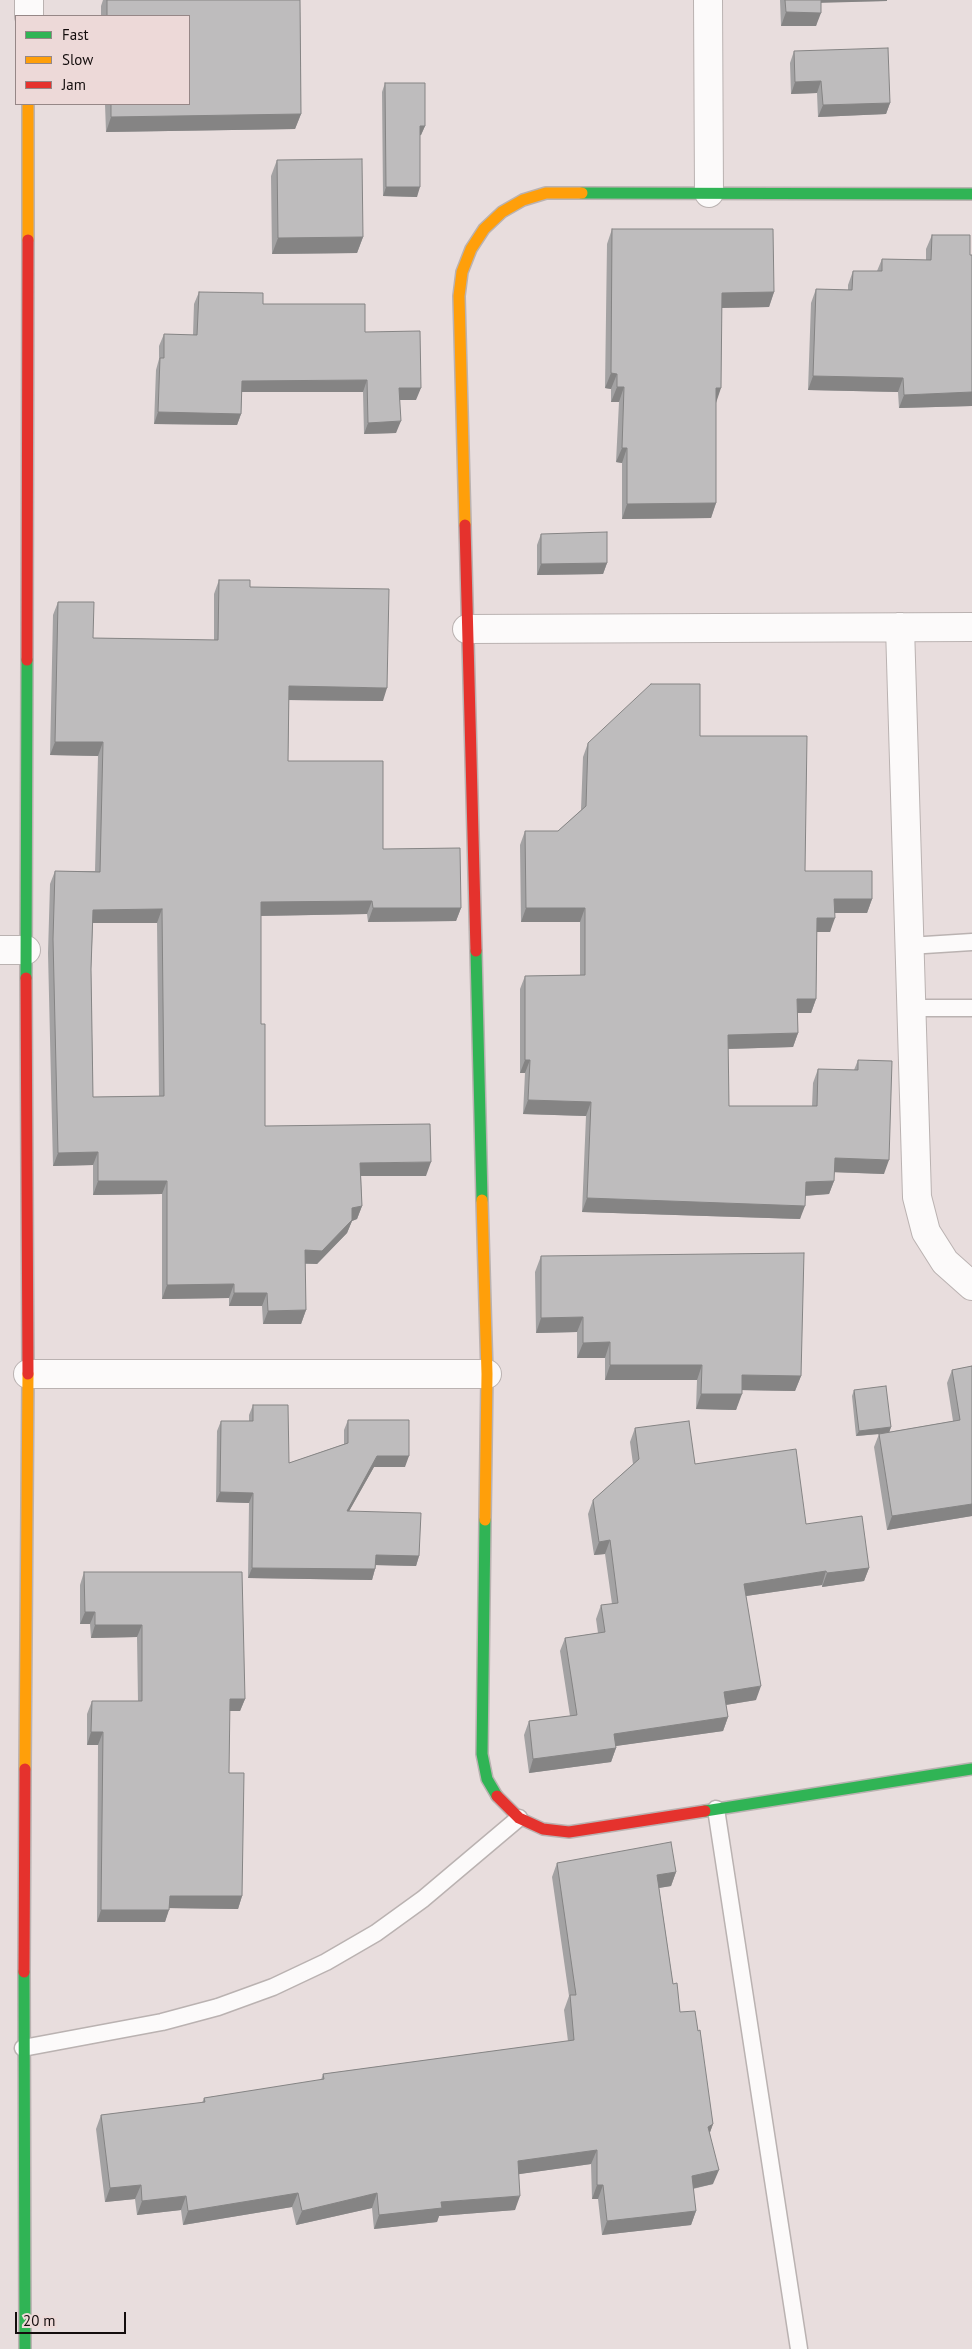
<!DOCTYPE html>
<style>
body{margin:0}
#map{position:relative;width:972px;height:2349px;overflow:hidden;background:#e8dddd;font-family:"PT Sans",sans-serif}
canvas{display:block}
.legend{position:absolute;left:15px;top:15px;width:175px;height:90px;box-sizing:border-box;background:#edd9d8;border:1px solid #968787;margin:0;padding:6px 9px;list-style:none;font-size:15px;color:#140d0d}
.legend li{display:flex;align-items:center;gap:10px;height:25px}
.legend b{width:25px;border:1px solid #968787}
.scale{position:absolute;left:15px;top:2312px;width:111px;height:22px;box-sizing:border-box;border:2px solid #140d0d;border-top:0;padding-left:6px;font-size:15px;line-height:18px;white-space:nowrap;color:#140d0d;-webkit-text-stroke:4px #edd9d8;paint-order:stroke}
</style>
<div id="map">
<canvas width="972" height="2349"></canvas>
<ul class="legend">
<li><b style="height:6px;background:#30b455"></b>Fast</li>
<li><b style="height:6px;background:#ff9f0a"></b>Slow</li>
<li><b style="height:6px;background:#e5322d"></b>Jam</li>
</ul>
<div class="scale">20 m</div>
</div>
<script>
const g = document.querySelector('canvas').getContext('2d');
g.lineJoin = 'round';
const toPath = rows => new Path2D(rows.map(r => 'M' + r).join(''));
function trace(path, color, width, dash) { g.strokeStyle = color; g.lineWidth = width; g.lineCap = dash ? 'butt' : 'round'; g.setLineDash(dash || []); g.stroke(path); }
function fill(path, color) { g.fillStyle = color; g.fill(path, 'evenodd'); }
const lane = toPath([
 [909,946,972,942],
 [911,1008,972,1008],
 [716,1809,799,2349],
 [23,2048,162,2022,218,2007,273,1987,326,1962,376,1933,423,1899,519,1818]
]);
const street = toPath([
 [708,0,709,193],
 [29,16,29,0],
 [900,627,917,1197,926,1232,945,1262,972,1286],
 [467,629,972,627],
 [0,950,26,950],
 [28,1374,487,1374]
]);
const fast = toPath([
 [582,193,972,194],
 [476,951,482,1200],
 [26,978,27,660],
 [485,1520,482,1754,487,1779,497,1796],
 [705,1811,972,1769],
 [24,1972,25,2349]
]);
const slow = toPath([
 [28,240,28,104],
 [465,525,459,296,462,272,471,249,484,229,502,212,523,200,546,193,582,193],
 [482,1200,487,1374,485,1520],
 [25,1769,28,1374]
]);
const jam = toPath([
 [465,525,476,951],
 [27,660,28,240],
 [26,978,28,1374],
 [497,1796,519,1818,543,1829,569,1832,705,1811],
 [24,1972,25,1769]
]);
trace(lane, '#bab2b1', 19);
trace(street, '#bab2b1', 30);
trace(fast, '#bab2b1', 14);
trace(slow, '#bab2b1', 14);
trace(jam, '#bab2b1', 14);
trace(lane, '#fcfafa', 16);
trace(street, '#fcfafa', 28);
trace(fast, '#30b455', 11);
trace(slow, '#ff9f0a', 11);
trace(jam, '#e5322d', 11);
fill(toPath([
 [103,0,300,0,301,114,295,129,106,132,105,104,189,104,189,16,101,16,101,6],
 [780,0,887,0,887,1,821,2,816,26,781,26],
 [794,51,890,103,886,114,818,117,817,93,791,94,790,63],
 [385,83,425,126,421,135,420,135,417,197,383,196,382,92],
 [277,160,363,237,357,253,272,254,271,176],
 [612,229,774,292,769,307,722,308,716,402,716,503,711,518,622,519,622,463,616,462,619,402,611,402,611,389,605,388,607,244],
 [932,235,970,255,972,255,972,406,899,408,898,392,808,390,811,303,816,289,848,290,848,285,853,271,877,271,882,259,926,260,926,249],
 [199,292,263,304,365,332,416,400,400,400,396,433,364,434,363,392,242,392,241,414,237,425,154,424,156,370,159,359,159,346,164,334,193,335,194,304],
 [541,534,607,563,603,574,537,575,537,545],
 [219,580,250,587,383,701,289,700,288,761,383,849,461,908,456,921,368,922,367,914,261,916,261,1024,265,1126,426,1176,361,1176,362,1206,357,1219,352,1221,347,1233,317,1264,305,1264,306,1310,301,1324,263,1324,262,1306,229,1306,229,1298,162,1299,162,1194,93,1195,93,1165,53,1166,48,953,50,884,55,871,95,871,98,756,50,755,53,615,58,602,93,638,214,640,214,594],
 [93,923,157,923,159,1096,93,1097,91,969],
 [700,736,805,871,872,899,867,913,835,913,830,932,817,932,816,999,811,1013,797,1013,798,1033,793,1047,728,1049,729,1106,812,1106,813,1083,818,1069,854,1070,858,1060,884,1174,834,1172,834,1181,829,1194,805,1196,800,1219,582,1212,586,1116,523,1114,525,1073,520,1073,520,989,525,976,580,975,580,922,521,922,520,845,525,831,558,831,581,810,583,757,588,743],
 [541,1256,801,1376,795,1391,742,1390,736,1410,696,1409,697,1380,605,1380,605,1358,577,1358,577,1332,536,1333,535,1272],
 [972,1366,972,1516,887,1530,874,1447,879,1434,880,1434,856,1436,852,1396,854,1390,891,1427,889,1432,953,1421,947,1383,952,1370],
 [253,1405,289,1463,344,1444,344,1430,348,1420,405,1467,374,1467,349,1511,419,1556,416,1566,376,1565,375,1569,372,1580,248,1578,249,1503,216,1502,217,1431,221,1421,249,1421,249,1415],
 [635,1428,695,1464,806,1524,869,1568,864,1581,822,1587,822,1585,746,1596,756,1700,726,1705,728,1717,723,1731,615,1746,616,1748,611,1762,529,1773,524,1735,529,1721,570,1716,560,1651,565,1638,598,1633,596,1619,601,1605,612,1604,605,1554,594,1555,588,1514,593,1500,633,1464,630,1442],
 [84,1572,245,1699,240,1711,229,1711,229,1773,242,1896,238,1909,169,1908,165,1922,97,1922,98,1745,87,1745,87,1714,92,1701,138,1701,137,1637,91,1638,90,1624,80,1624,80,1585],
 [557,1863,676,1872,671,1886,659,1888,673,1984,680,2012,698,2031,713,2124,710,2132,713,2184,693,2189,696,2211,691,2225,602,2235,598,2199,592,2199,591,2164,519,2174,515,2210,439,2216,437,2222,374,2229,372,2208,296,2225,292,2207,183,2225,181,2210,137,2215,135,2199,105,2202,96,2129,101,2115,202,2103,204,2098,321,2080,323,2074,568,2041,564,2010,569,1996,552,1877]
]), '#a3a2a3');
fill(toPath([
 [816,0,887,0,887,1,816,3],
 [786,12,821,13,816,26,781,26],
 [821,81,817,93,791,94,795,82],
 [890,103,886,114,818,117,823,105],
 [301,114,295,129,106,132,111,117],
 [420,126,425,126,421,135,417,136],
 [386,187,420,187,417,197,383,196],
 [363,237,357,253,272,254,278,238],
 [774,292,769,307,717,308,722,293],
 [611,373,617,374,611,389,605,388],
 [813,376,903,378,898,392,808,390],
 [367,380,363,392,238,392,242,381],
 [617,387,624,387,619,402,611,402],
 [399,388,421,388,416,400,395,400],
 [716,388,721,388,716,403],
 [972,392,972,406,899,408,904,395],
 [158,412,241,414,237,425,154,424],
 [401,421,396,433,364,434,368,423],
 [622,448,627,448,622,463,616,462],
 [716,503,711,518,622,519,627,504],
 [607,563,603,574,537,575,541,564],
 [289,686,387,688,383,701,285,700],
 [55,742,103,742,98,756,50,755],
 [834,899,872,899,867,913,829,913],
 [372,901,367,914,256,916,261,902],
 [373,908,461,908,456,921,368,922],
 [526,908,585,908,580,922,521,922],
 [162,909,157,923,88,923,93,910],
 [817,918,835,918,830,932,812,932],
 [797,999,816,999,811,1013,792,1013],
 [798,1033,793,1047,723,1049,728,1035],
 [525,1060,530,1060,525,1073,520,1073],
 [528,1100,591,1102,586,1116,523,1114],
 [98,1152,93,1165,53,1166,58,1153],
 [835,1158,889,1160,884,1174,829,1172],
 [431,1162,426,1176,355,1176,360,1163],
 [98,1181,167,1181,162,1194,93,1195],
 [834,1181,829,1194,801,1196,806,1182],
 [587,1198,805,1206,800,1219,582,1212],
 [362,1206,357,1219,352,1221,347,1233,317,1264,300,1263,305,1250,352,1208],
 [234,1284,229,1298,162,1299,167,1285],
 [234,1293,267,1293,262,1306,229,1306],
 [306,1310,301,1324,263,1324,268,1311],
 [583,1317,577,1332,536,1333,541,1318],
 [610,1342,605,1358,577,1358,583,1343],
 [610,1365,702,1365,697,1380,605,1380],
 [742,1375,801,1376,795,1391,736,1390],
 [701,1394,742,1394,736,1410,696,1409],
 [891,1427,889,1433,856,1436,859,1431],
 [377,1456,409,1456,405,1467,374,1467,343,1522,347,1511],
 [220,1492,253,1493,249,1503,216,1502],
 [972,1504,972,1516,887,1530,892,1516],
 [610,1540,605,1554,594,1555,599,1542],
 [376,1555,419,1556,416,1566,373,1565],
 [252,1568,375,1569,372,1580,248,1578],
 [869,1568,864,1581,822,1587,827,1573],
 [826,1571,822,1585,739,1597,744,1584],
 [85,1612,95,1612,90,1624,80,1624],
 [95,1625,142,1625,137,1637,91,1638],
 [761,1686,756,1700,719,1706,724,1692],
 [230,1699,245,1699,240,1711,225,1711],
 [728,1717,723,1731,609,1747,614,1734],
 [91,1732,103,1732,98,1745,87,1745],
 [616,1748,611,1762,529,1773,533,1759],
 [676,1872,671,1886,652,1889,657,1875],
 [170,1896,242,1896,238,1909,165,1908],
 [101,1910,169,1910,165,1922,97,1922],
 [713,2124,708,2138,708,2127],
 [597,2150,591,2164,513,2175,518,2161],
 [719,2170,713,2184,686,2190,692,2176],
 [141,2185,135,2199,105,2202,110,2188],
 [597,2185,603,2185,598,2199,592,2199],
 [298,2193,292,2207,183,2225,188,2211],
 [377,2193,372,2208,296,2225,302,2211],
 [186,2196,181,2210,137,2215,142,2201],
 [520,2196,515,2210,439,2216,437,2222,374,2229,379,2215,441,2202],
 [696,2211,691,2225,602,2235,607,2221]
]), '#858484');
const building = toPath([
 [107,0,300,0,301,114,111,117,111,104,189,104,189,16,107,16,107,0],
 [785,0,821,0,821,13,786,12,785,0],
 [888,48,890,103,823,105,821,81,795,82,794,51,888,48],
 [385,83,425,83,425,126,420,126,420,187,386,187,385,83],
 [362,159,363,237,278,238,277,160,362,159],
 [612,229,773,229,774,292,722,293,721,388,716,388,716,503,627,504,627,448,622,448,624,387,617,387,617,374,611,373,612,229],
 [932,235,970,235,970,255,972,255,972,392,904,395,903,378,813,376,816,289,852,290,853,271,882,271,882,259,931,260,932,235],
 [199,292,263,293,263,304,365,304,365,332,420,331,421,388,399,388,401,421,368,423,367,380,242,381,241,414,158,412,160,358,164,358,164,334,197,335,199,292],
 [607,532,607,563,541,564,541,534,607,532],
 [219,580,250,580,250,587,389,589,387,688,289,686,288,761,383,761,383,849,460,848,461,908,373,908,372,901,261,902,261,1024,265,1024,265,1126,430,1124,431,1162,360,1163,362,1206,352,1208,352,1220,322,1251,305,1250,306,1310,268,1311,267,1293,234,1293,234,1284,167,1285,167,1181,98,1181,98,1152,58,1153,53,939,55,871,100,872,103,742,55,742,58,602,94,602,93,638,218,640,219,580],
 [162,909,164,1096,93,1097,91,969,93,910,162,909],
 [651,684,700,684,700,736,807,736,805,871,872,871,872,899,834,899,835,918,817,918,816,999,797,999,798,1033,728,1035,729,1106,817,1106,818,1069,858,1070,858,1060,892,1061,889,1160,835,1158,834,1181,806,1182,805,1206,587,1198,591,1102,528,1100,530,1060,525,1060,525,976,585,975,585,908,526,908,525,831,558,831,586,806,588,743,651,684],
 [804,1253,801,1376,742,1375,742,1394,701,1394,702,1365,610,1365,610,1342,583,1343,583,1317,541,1318,541,1256,804,1253],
 [972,1366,972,1504,892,1516,879,1434,960,1420,952,1370,972,1366],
 [886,1386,891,1427,859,1431,854,1390,886,1386],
 [253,1405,288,1405,289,1463,348,1443,348,1420,409,1420,409,1456,377,1456,347,1511,421,1513,419,1556,376,1555,375,1569,252,1568,253,1493,220,1492,221,1421,253,1421,253,1405],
 [689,1421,695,1464,796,1449,806,1524,862,1516,869,1568,827,1573,826,1571,744,1584,761,1686,724,1692,728,1717,614,1734,616,1748,533,1759,529,1721,577,1715,565,1638,605,1632,601,1605,618,1603,610,1540,599,1542,593,1500,639,1459,635,1428,689,1421],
 [84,1572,242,1572,245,1699,230,1699,229,1773,244,1773,242,1896,170,1896,169,1910,101,1910,103,1732,91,1732,92,1701,142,1701,142,1625,95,1625,95,1612,85,1612,84,1572],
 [671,1842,676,1872,657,1875,673,1984,677,1983,680,2012,695,2011,698,2031,700,2030,713,2124,708,2127,719,2170,692,2176,696,2211,607,2221,603,2185,597,2185,597,2150,518,2161,520,2196,441,2202,442,2208,379,2215,377,2193,302,2211,298,2193,188,2211,186,2196,142,2201,141,2185,110,2188,101,2115,205,2102,204,2098,324,2079,323,2074,574,2040,570,1995,576,1995,557,1863,671,1842]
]);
fill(building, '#bebcbd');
trace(building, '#858484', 1);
</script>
